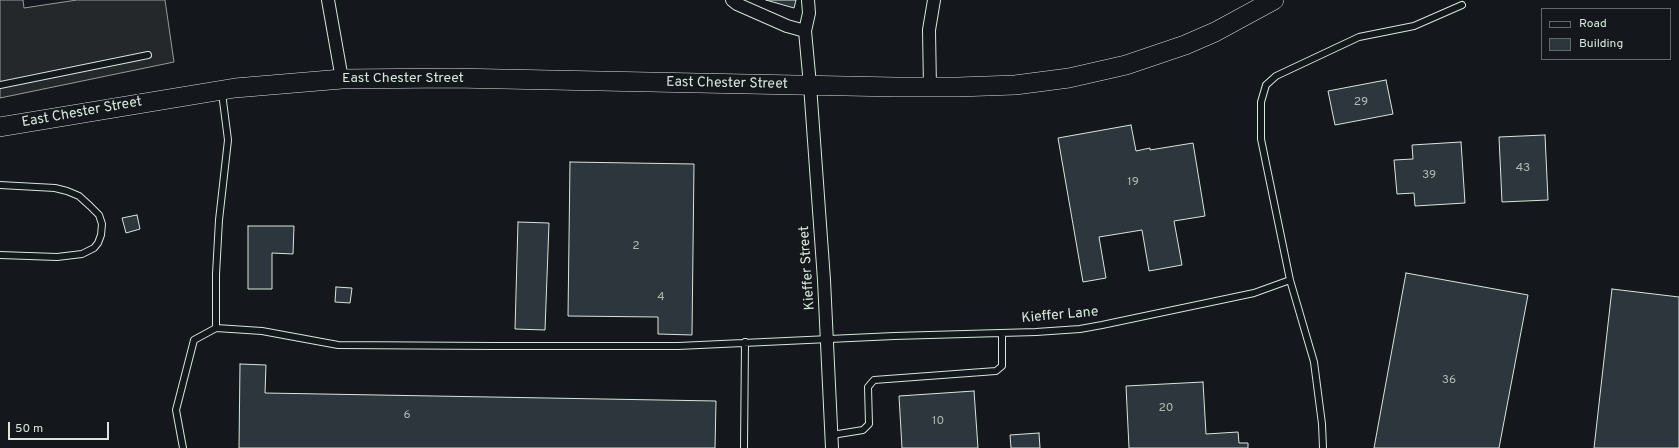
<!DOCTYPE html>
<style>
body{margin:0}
#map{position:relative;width:1679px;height:448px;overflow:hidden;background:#14181c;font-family:Overpass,sans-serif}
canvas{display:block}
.legend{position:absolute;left:1541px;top:8px;width:130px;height:52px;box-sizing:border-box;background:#14181c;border:1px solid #626a69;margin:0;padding:5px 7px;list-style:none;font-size:12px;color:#d8e6dc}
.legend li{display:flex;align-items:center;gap:8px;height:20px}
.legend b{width:20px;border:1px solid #626a69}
.scale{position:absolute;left:8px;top:422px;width:101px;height:18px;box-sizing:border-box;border:2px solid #d8e6dc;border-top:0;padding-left:5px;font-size:12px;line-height:14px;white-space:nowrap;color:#d8e6dc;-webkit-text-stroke:3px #14181c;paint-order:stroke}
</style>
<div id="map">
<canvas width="1679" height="448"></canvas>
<ul class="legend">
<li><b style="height:5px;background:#14181c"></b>Road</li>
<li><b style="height:11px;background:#2c363c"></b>Building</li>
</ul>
<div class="scale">50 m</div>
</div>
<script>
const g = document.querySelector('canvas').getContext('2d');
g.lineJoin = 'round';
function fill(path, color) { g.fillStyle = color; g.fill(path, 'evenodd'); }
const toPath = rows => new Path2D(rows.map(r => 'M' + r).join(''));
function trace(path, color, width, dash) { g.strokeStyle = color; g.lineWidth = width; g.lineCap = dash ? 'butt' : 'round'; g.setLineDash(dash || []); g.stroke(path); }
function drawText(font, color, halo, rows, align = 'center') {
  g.font = font + ' Overpass,sans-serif'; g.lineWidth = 3; g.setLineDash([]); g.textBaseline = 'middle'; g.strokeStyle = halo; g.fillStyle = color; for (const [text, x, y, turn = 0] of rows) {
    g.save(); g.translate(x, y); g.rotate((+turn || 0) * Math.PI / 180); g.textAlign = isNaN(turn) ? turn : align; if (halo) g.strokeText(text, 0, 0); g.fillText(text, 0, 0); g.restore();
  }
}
const parking = toPath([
 [0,0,23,0,24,8,77,0,165,0,174,62,0,98,0,0]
]);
fill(parking, '#24282b');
trace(parking, '#939e99', 1);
const building = toPath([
 [766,0,796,0,794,8,766,0],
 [1386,80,1393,114,1335,125,1328,91,1386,80],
 [1131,125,1136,151,1150,148,1150,150,1193,143,1205,216,1174,221,1182,265,1149,271,1142,230,1099,237,1106,278,1083,282,1058,138,1131,125],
 [1545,135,1548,200,1502,202,1499,137,1545,135],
 [1461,142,1465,203,1415,206,1414,193,1397,194,1394,160,1413,159,1412,145,1461,142],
 [570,162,694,164,692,335,658,334,658,317,568,316,570,162],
 [137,215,140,229,126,233,122,218,137,215],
 [518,222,549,223,545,330,515,329,518,222],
 [248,226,294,226,293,254,272,253,272,289,248,289,248,226],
 [1406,273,1528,295,1499,448,1374,448,1406,273],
 [336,287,352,288,350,303,335,302,336,287],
 [1612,289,1679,297,1679,448,1594,448,1612,289],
 [240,364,266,365,265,393,716,401,715,448,239,448,240,364],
 [1203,382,1206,434,1238,432,1239,443,1248,443,1248,448,1129,448,1126,386,1203,382],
 [974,391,978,448,902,448,899,396,974,391],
 [1039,433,1040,448,1011,448,1010,435,1039,433]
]);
fill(building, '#2c363c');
trace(building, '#d8e6dc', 1);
const service = toPath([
 [0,85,148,55],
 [0,185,55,188,67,191,79,196,90,206,99,215,102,224,101,235,98,243,94,248,82,254,57,257,0,255],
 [216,328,216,274,219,220,228,140,222,93],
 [832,435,863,430,869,424,868,387,874,380,996,371,1002,366,1002,333],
 [183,448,176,410,194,340,216,328,262,331,338,345,493,346,678,346,894,336,1036,332,1080,329,1102,325,1254,293,1290,280],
 [744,448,745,342],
 [1323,448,1322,424,1314,362,1290,280,1261,139,1261,102,1266,85,1276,76,1359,37,1414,26,1462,5]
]);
const minor = toPath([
 [328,0,342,79],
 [732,0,737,4,787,26,805,31],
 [808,0,809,13,805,31,810,85,824,280,832,448],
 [930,88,929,30,934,0]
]);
const primary = toPath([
 [0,127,235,88,342,79,453,78,895,87,958,87,1015,85,1069,78,1126,65,1185,45,1215,32,1274,0]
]);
trace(service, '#d8e6dc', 8);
trace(minor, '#d8e6dc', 14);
trace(primary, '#d8e6dc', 20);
trace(service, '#14181c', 6);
trace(minor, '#14181c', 12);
trace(primary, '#14181c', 19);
drawText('12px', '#adbab4', null, [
 ["29",1361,103],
 ["43",1523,169],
 ["39",1429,176],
 ["19",1133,183],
 ["2",636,247],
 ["4",661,298],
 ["36",1449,381],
 ["20",1166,409],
 ["6",407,416],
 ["10",938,422]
]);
drawText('14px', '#d8e6dc', '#14181c', [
 ["East Chester Street",403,79],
 ["East Chester Street",727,84,1],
 ["East Chester Street",82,113,-10],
 ["Kieffer Street",808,268,-94],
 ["Kieffer Lane",1060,316,-5]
]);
</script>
